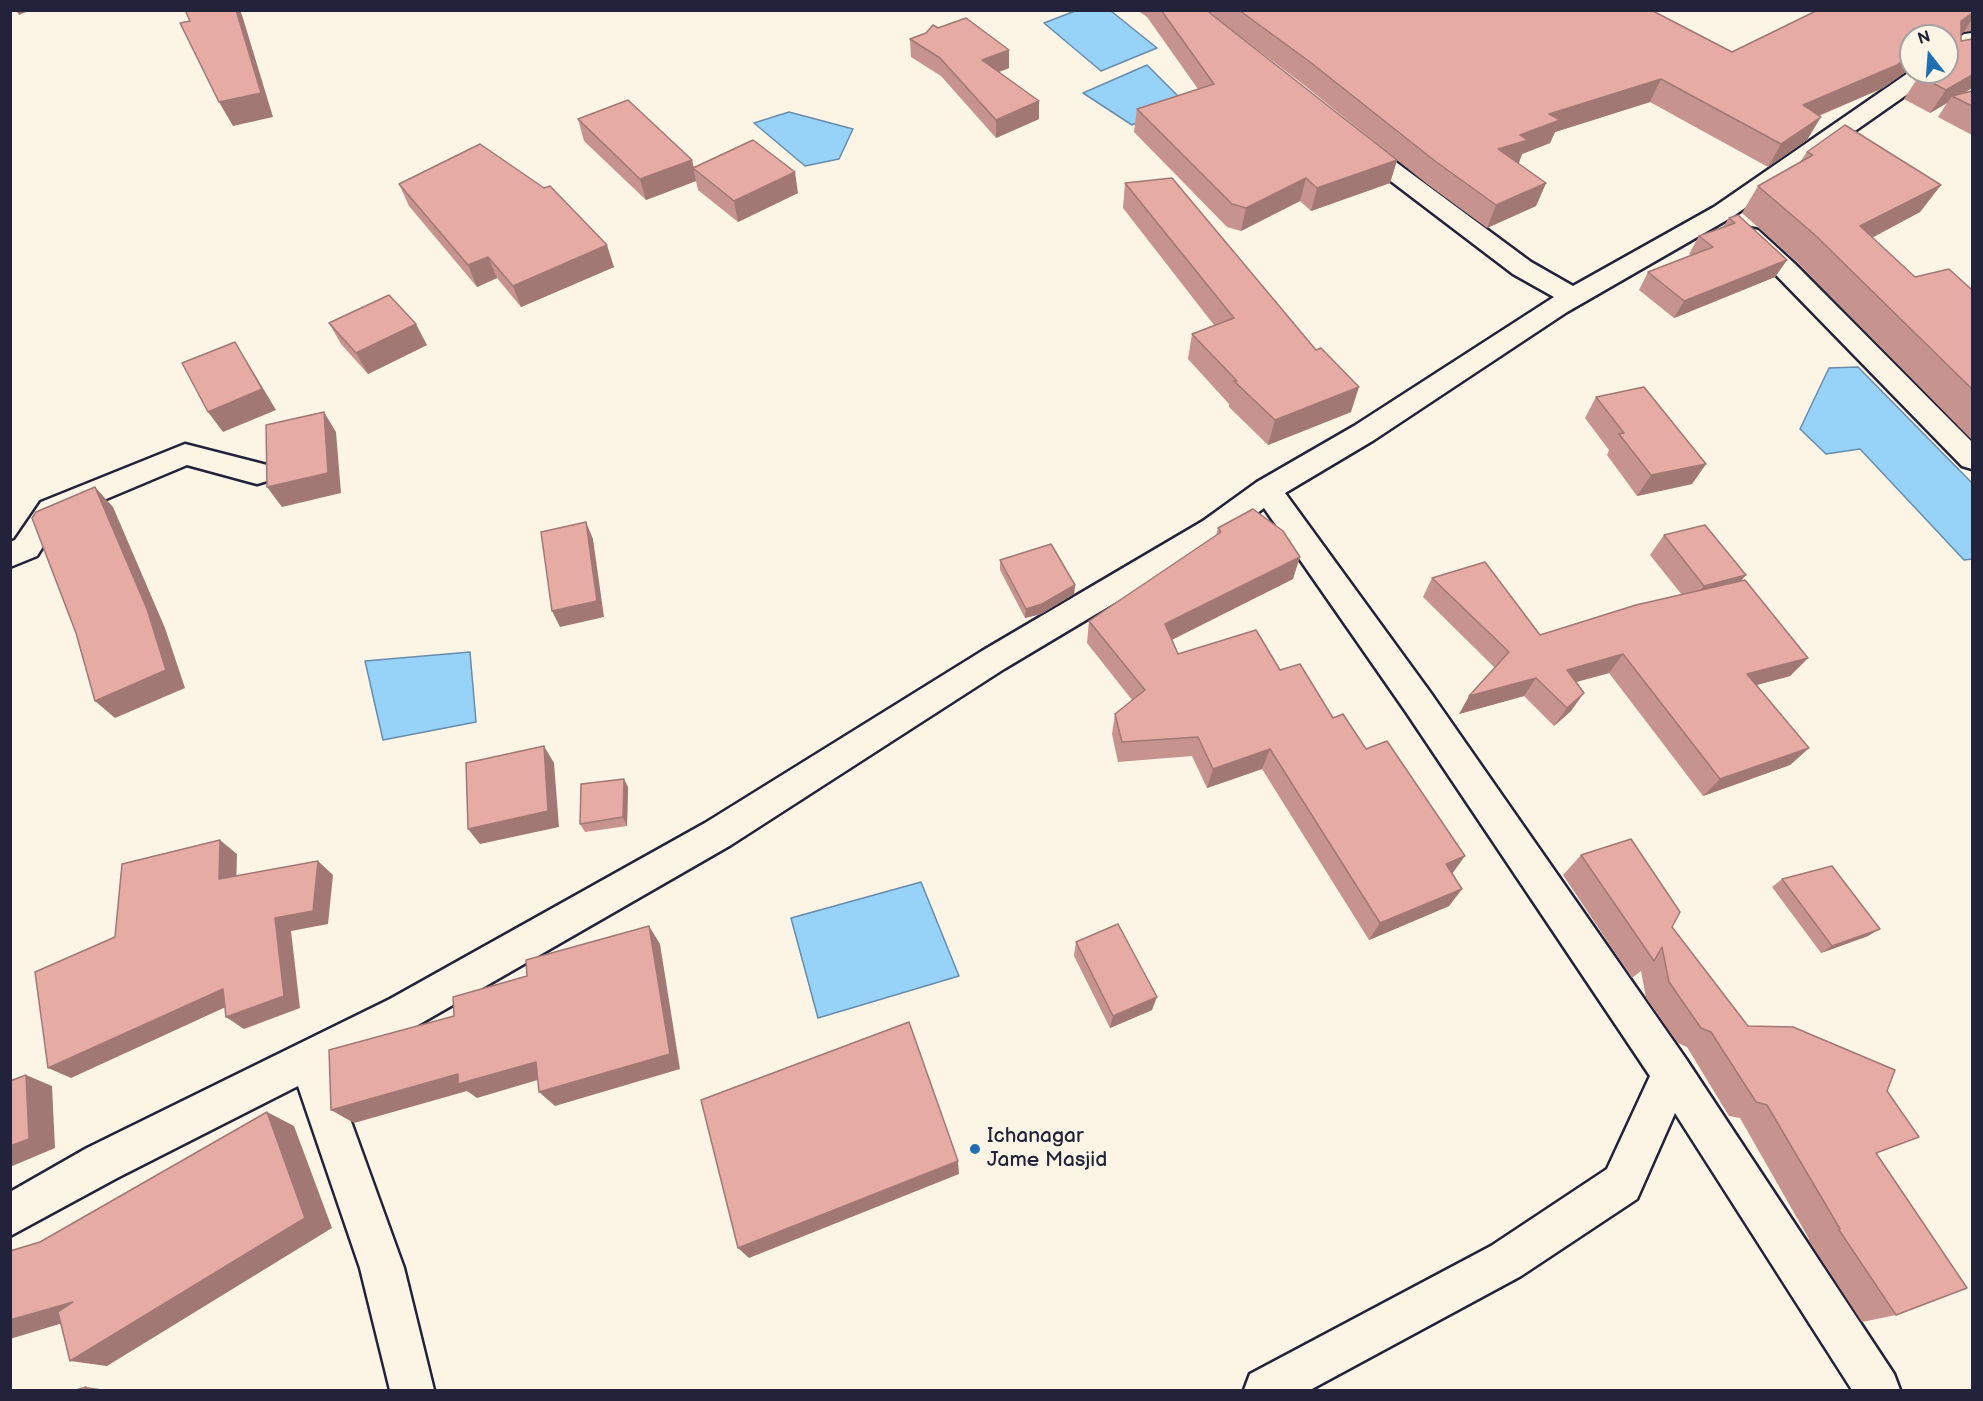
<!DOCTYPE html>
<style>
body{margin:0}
#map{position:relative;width:1983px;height:1401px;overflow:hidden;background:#fcf5e5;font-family:"Balsamiq Sans",sans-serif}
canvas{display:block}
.frame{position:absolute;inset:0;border:12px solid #22223b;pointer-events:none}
.north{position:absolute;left:1899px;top:24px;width:60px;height:60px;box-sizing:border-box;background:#fcf5e5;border:2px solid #a5a1a1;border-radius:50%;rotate:343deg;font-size:16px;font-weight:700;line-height:24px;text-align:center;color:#22223b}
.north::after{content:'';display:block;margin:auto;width:21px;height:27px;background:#1f6fb2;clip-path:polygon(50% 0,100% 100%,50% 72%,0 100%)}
</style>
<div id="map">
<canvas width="1983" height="1401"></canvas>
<div class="frame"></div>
<div class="north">N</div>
</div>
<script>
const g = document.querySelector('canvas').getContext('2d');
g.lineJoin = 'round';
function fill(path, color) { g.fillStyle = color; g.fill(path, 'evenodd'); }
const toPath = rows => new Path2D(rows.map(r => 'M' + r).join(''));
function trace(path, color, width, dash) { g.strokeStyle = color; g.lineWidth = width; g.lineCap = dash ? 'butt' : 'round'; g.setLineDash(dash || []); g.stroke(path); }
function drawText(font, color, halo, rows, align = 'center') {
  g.font = font + ' "Balsamiq Sans",sans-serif'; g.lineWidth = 6; g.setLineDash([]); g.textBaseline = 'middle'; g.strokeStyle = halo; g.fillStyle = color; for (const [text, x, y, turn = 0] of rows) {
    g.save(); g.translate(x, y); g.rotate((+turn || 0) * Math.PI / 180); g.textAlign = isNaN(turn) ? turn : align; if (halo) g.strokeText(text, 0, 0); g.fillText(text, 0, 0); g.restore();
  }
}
const water = toPath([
 [1075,11,1111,11,1157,48,1101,71,1044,23,1075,11],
 [1147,65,1182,100,1132,125,1083,93,1147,65],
 [789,112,853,129,839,159,805,166,754,123,789,112],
 [1858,367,1972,483,1972,559,1964,560,1860,449,1826,454,1800,429,1829,368,1858,367],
 [470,652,476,722,383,740,365,661,470,652],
 [921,882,959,976,818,1018,791,918,921,882]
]);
fill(water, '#97d2f8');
trace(water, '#688cac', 1.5);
const street = toPath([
 [1972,33,1972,48,1955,61,1947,62,1947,46,1964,34,1972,33],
 [1911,71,1935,72,1932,77,1732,217,1567,312,1374,440,1285,493,1430,692,1686,1059,1894,1374,1900,1390,1852,1390,1675,1113,1637,1199,1521,1276,1310,1390,1244,1390,1250,1374,1491,1246,1607,1169,1650,1076,1406,712,1264,508,1225,537,1004,669,731,845,418,1025,332,1069,404,1268,434,1390,390,1390,360,1268,298,1086,117,1178,10,1236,10,1192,87,1148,390,999,705,823,982,651,1203,521,1257,482,1354,426,1554,297,1513,274,1350,150,1346,145,1350,140,1358,138,1366,140,1531,262,1573,286,1714,207,1911,71],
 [1749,228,1758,230,1795,264,1972,442,1972,469,1962,466,1777,276,1740,242,1737,236,1740,230,1749,228],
 [185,444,267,465,271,473,267,481,257,484,187,465,61,518,37,556,10,567,10,542,15,540,41,502,185,444]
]);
trace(street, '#22223b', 5);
fill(street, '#fcf5e5');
fill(toPath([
 [1137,10,1651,10,1732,52,1972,10,1972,31,1964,32,1961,34,1961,41,1972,39,1972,88,1964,93,1972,91,1972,135,1938,117,1947,103,1930,113,1904,99,1919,76,1947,72,1947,36,1911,36,1911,69,1910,69,1883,88,1819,116,1807,140,1768,167,1650,102,1555,132,1550,143,1522,154,1518,163,1546,183,1536,206,1487,228,1427,184,1304,85,1220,21,1397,160,1390,183,1311,211,1300,201,1241,231,1227,227,1134,132,1137,109,1198,89,1147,17],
 [938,28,1009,50,1009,68,999,72,1039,119,996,138,941,76,911,57,910,39],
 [578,119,692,160,694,168,798,193,738,222,698,190,696,181,646,200,584,141],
 [1807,152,1941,185,1920,212,1872,238,1915,277,1972,290,1972,440,1797,262,1742,213,1758,186,1800,162],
 [1125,183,1351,412,1268,445,1229,407,1229,404,1188,359,1192,334,1214,325,1123,208],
 [399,184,544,188,614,267,521,307,497,278,477,287,409,206],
 [1729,218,1787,260,1775,277,1674,318,1639,290,1648,272,1691,255,1689,254,1699,236,1723,227],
 [329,323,427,345,368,374,341,344],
 [1596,397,1706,464,1692,484,1637,496,1607,455,1609,450,1585,418],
 [1218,528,1293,579,1172,640,1178,654,1280,670,1333,718,1452,873,1462,889,1449,906,1369,940,1262,769,1207,788,1192,756,1118,762,1112,734,1115,714,1132,700,1087,643,1089,621,1216,536],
 [1664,535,1741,581,1808,658,1790,676,1756,685,1809,748,1790,765,1703,796,1609,673,1576,682,1571,711,1554,726,1524,696,1459,714,1495,668,1423,597,1432,578,1540,635,1682,595,1650,555],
 [1000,560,1075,585,1074,594,1041,614,1025,618,1000,570],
 [628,787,627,826,585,832,580,824],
 [1581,855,1672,927,1748,1026,1887,1091,1919,1137,1876,1153,1896,1315,1862,1322,1808,1239,1809,1239,1740,1118,1729,1116,1687,1047,1678,1043,1646,998,1641,971,1632,978,1563,875],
 [1782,879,1868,936,1821,953,1772,887],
 [1076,942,1152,1010,1110,1028,1074,956]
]), '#c6938e');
fill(toPath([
 [16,10,31,10,19,15],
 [236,10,240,10,242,15,273,117,233,126,219,102],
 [1972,13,1972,19,1964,32,1947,43,1961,21],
 [1009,50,1009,68,983,78,982,60],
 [1911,56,1911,67,1910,69,1883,88,1789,128,1803,105],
 [1972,75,1972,88,1956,98,1952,96,1947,103,1930,113,1946,90],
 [1661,79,1650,102,1555,132,1550,143,1522,154,1519,163,1489,172,1498,149,1549,114],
 [1039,101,1039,119,996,138,996,120],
 [1821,117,1807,140,1768,167,1781,144],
 [692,160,696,181,646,200,640,179],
 [1397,160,1390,183,1311,211,1317,188],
 [795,172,798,193,738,222,734,201],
 [1306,178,1300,201,1241,231,1246,208],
 [1546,183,1536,206,1487,228,1496,205],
 [1941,185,1920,212,1841,254,1860,226],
 [607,245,614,267,521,307,513,286],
 [488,257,497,278,477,287,468,265],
 [1787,260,1775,277,1674,318,1684,301],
 [416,324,427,345,368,374,356,353],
 [235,342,248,363,276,410,223,432,208,412],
 [1359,387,1351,412,1268,445,1275,420],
 [324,412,336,432,341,493,282,507,267,487],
 [1706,464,1692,484,1637,496,1651,475],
 [95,487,113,507,165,628,185,688,115,718,95,701],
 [586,522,593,539,604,617,560,627,552,611],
 [1300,557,1293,579,1161,645,1165,624],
 [1746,575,1730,594,1689,605,1704,586],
 [1075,585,1074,594,1041,614,1025,618,1026,609],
 [1623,654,1609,673,1554,688,1567,670],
 [1808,658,1790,676,1731,692,1747,674],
 [1536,678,1524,696,1459,714,1469,696],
 [1584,693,1571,711,1554,726,1567,708],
 [544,746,554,763,559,827,480,844,468,829],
 [1809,748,1790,765,1703,796,1720,779],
 [1270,749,1262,769,1207,788,1213,769],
 [624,779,628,787,627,826,623,817],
 [220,840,237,854,236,893,219,879],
 [1465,856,1452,874,1446,864],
 [318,861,333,875,328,924,291,931,300,1008,244,1029,226,1017,275,918],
 [1462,889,1449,906,1369,940,1380,923],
 [649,926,660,944,680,1069,555,1106,539,1092],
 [1880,929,1868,936,1821,953,1832,946],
 [223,989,241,1000,71,1078,48,1068],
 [1157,997,1152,1010,1110,1028,1113,1016],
 [536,1062,551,1076,477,1098,467,1091,354,1123,331,1110,458,1074],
 [26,1075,52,1086,55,1148,10,1167,10,1146],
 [267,1112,294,1126,332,1228,107,1366,70,1361],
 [958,1161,959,1174,749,1258,738,1248],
 [73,1302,109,1309,10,1339,10,1320],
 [86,1387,107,1390,85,1390]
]), '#a17874');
const building = toPath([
 [185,10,236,10,261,93,219,102,180,23,190,21,185,10],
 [1161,10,1206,10,1397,160,1317,188,1306,178,1246,208,1232,204,1137,109,1214,84,1161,10],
 [1239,10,1651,10,1732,52,1818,10,1972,10,1972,13,1961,21,1961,41,1972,39,1972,75,1946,90,1919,76,1925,72,1947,72,1947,57,1953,49,1947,48,1947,36,1911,36,1911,56,1897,65,1803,105,1821,117,1781,144,1661,79,1549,114,1560,120,1520,135,1528,140,1498,149,1546,183,1496,205,1435,161,1310,62,1239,10],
 [966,18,1009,50,982,60,1039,101,996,120,940,58,910,39,926,33,933,25,938,28,966,18],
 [1972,91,1972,106,1952,96,1972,91],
 [628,100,692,160,640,179,578,119,628,100],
 [1845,125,1941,185,1860,226,1915,277,1949,269,1972,290,1972,389,1815,235,1758,186,1813,155,1807,152,1845,125],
 [753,140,795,172,734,201,693,168,753,140],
 [480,144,544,188,550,186,607,245,513,286,488,257,468,265,399,184,480,144],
 [1172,178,1316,350,1321,348,1359,387,1275,420,1234,381,1237,381,1192,334,1234,318,1125,183,1172,178],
 [1738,215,1787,260,1684,301,1648,272,1713,247,1699,236,1735,223,1729,218,1738,215],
 [389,295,416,324,356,353,329,323,389,295],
 [235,342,262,389,208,412,182,363,235,342],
 [1644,387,1706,464,1651,475,1619,434,1624,433,1596,397,1644,387],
 [324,412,328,473,267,487,266,425,324,412],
 [95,487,147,609,166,670,95,701,76,633,32,518,36,512,95,487],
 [1253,509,1283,531,1300,557,1165,624,1178,654,1256,630,1280,670,1300,664,1333,718,1343,714,1366,749,1387,741,1465,856,1446,864,1462,889,1380,923,1270,749,1213,769,1198,737,1122,742,1115,714,1145,690,1089,621,1221,532,1218,528,1253,509],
 [586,522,597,601,552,611,541,532,586,522],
 [1705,525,1746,575,1704,586,1664,535,1705,525],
 [1051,544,1075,585,1042,604,1026,609,1000,560,1051,544],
 [1485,562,1540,635,1636,605,1745,580,1808,658,1747,674,1809,748,1720,779,1623,654,1567,670,1584,693,1567,708,1536,678,1469,696,1509,652,1432,578,1485,562],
 [544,746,548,811,468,829,466,763,544,746],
 [624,779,623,817,580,824,581,784,624,779],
 [1631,839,1680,912,1672,927,1748,1026,1793,1027,1895,1070,1887,1091,1919,1137,1876,1153,1967,1288,1896,1315,1839,1230,1840,1229,1767,1105,1756,1102,1711,1032,1701,1028,1669,982,1662,947,1654,961,1581,855,1631,839],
 [220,840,219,879,318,861,313,911,275,918,284,996,226,1017,223,989,48,1068,35,972,115,937,122,864,220,840],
 [1832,866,1880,929,1832,946,1782,879,1832,866],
 [1118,924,1157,997,1113,1016,1076,942,1118,924],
 [649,926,670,1054,539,1092,536,1062,458,1084,458,1074,331,1110,329,1050,454,1016,453,997,527,976,526,960,649,926],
 [909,1022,958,1161,738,1248,701,1100,909,1022],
 [26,1075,29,1139,10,1146,10,1081,26,1075],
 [267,1112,305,1218,70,1361,58,1312,73,1302,10,1320,10,1251,40,1242,267,1112],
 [86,1387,85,1390,76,1390,86,1387]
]);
fill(building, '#e6aba5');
trace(building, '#a17874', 1.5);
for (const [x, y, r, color] of [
 [975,1149,6,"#1f6fb2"]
]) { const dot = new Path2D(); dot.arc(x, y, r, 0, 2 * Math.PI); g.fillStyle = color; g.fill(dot); trace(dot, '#fcf5e5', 2); }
drawText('21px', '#22223b', '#fcf5e5', [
 ["Ichanagar",987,1137],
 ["Jame Masjid",987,1161]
], 'left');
</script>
